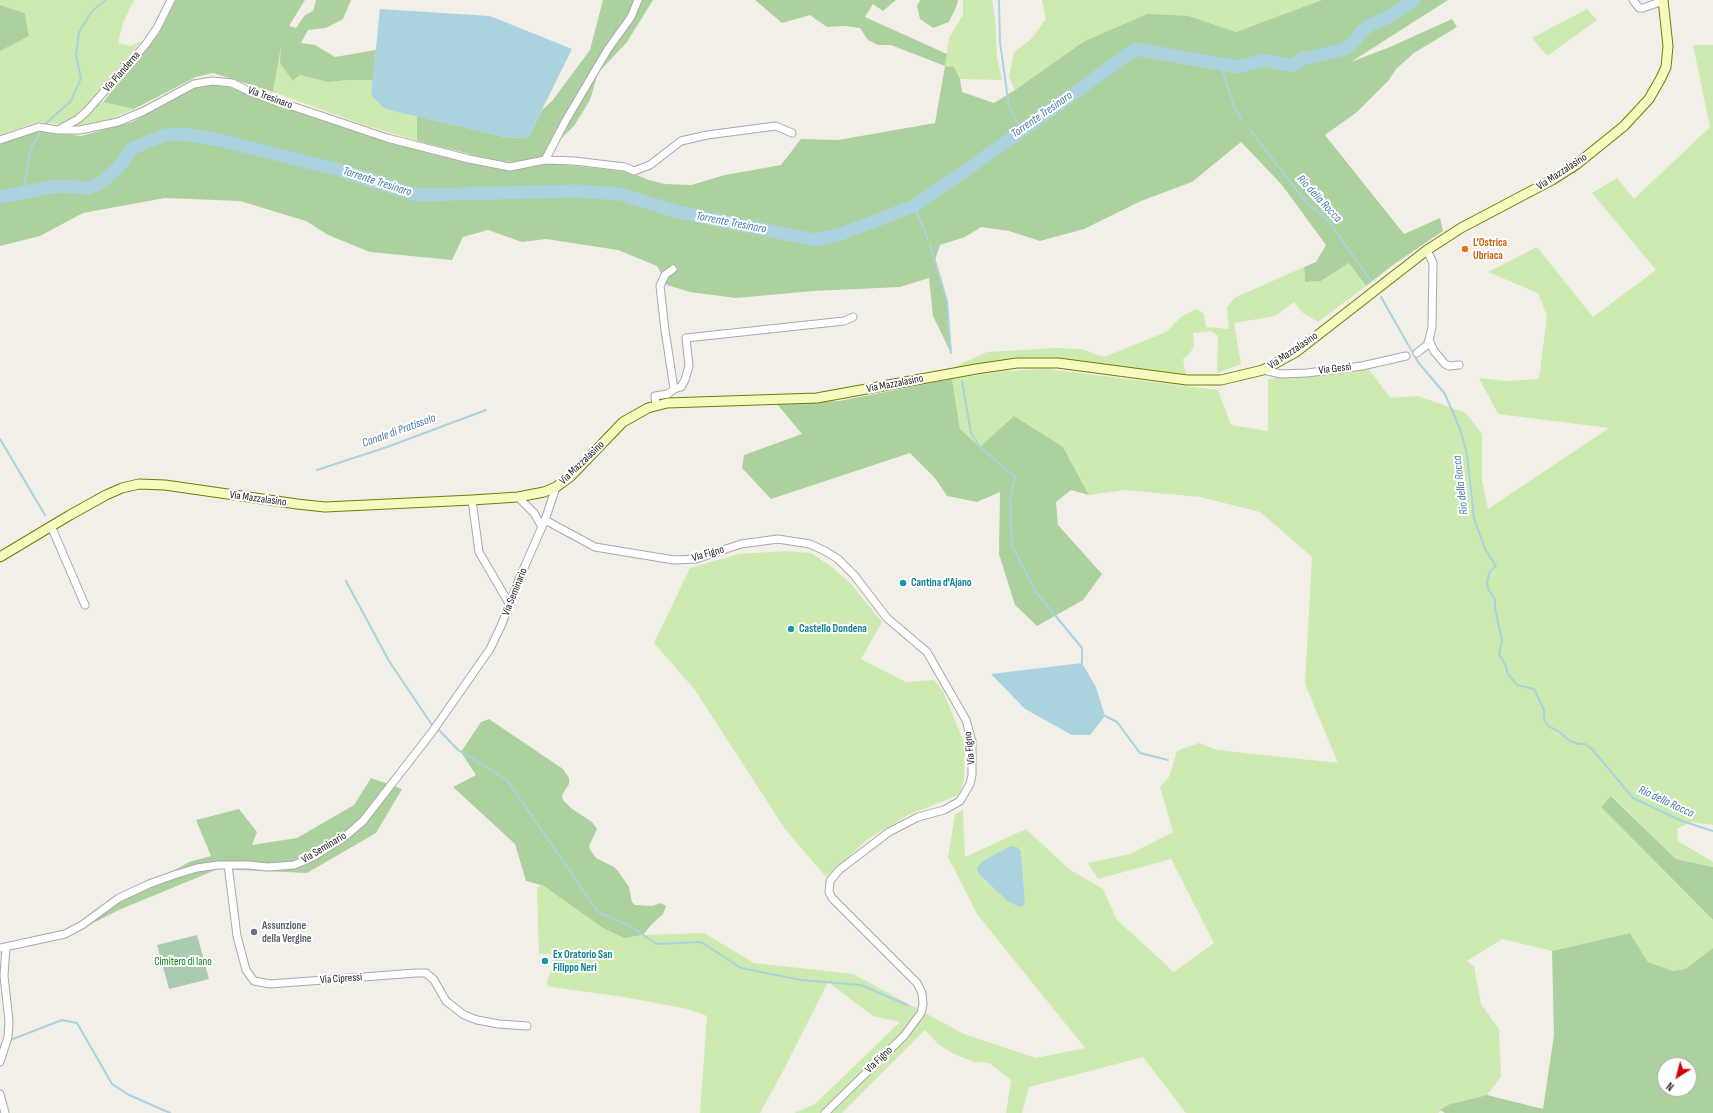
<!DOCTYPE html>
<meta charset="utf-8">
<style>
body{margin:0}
#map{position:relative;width:1713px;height:1113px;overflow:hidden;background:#f2efe9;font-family:"Sofia Sans Condensed",sans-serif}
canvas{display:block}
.north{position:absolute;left:1657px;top:1057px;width:40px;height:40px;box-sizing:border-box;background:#fff;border:1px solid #a7a7a7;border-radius:50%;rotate:216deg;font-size:11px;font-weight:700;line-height:16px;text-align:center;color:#222}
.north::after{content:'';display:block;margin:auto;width:14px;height:18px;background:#d40000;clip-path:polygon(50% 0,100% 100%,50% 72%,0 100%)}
</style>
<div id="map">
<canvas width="1713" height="1113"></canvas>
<div class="north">N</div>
</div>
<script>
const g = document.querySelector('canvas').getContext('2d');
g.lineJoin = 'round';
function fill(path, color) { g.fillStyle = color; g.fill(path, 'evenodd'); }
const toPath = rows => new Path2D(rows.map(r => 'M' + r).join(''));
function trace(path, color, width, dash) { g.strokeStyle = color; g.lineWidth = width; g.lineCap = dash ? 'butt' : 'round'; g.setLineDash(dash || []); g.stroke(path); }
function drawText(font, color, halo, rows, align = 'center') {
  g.font = font + ' "Sofia Sans Condensed",sans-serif'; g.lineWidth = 4; g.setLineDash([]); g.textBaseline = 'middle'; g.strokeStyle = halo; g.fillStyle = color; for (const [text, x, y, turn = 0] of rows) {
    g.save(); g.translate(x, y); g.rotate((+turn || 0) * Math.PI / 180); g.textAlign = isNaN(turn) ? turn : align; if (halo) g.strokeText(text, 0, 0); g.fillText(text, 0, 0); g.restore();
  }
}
fill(toPath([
 [0,0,134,0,123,23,118,43,130,46,141,41,94,97,103,102,134,109,112,119,88,125,74,126,38,122,0,135,0,51,29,35,25,13,0,5],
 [963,0,992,0,995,18,997,57,1002,80,960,79,954,67,945,66,949,38,963,15],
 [1042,0,1322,0,1236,32,1189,16,1083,42,1015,90,1009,77,1014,52,1031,39,1046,19],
 [1587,9,1597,20,1547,56,1532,38],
 [281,41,294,81,300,75,328,82,347,80,373,80,371,95,385,109,417,116,417,141,364,125,273,92],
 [1693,45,1713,45,1713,825,1691,822,1677,829,1678,841,1713,862,1713,867,1676,859,1612,796,1601,807,1713,920,1713,948,1685,969,1673,971,1648,962,1630,933,1552,951,1502,939,1467,961,1474,966,1481,1004,1499,1029,1501,1077,1487,1095,1450,1104,1438,1113,1186,1113,1143,1057,1029,1087,1022,1113,1006,1113,1011,1080,989,1063,975,1062,954,1054,939,1045,925,1030,842,1113,794,1113,815,1104,900,1022,873,1016,828,982,782,1073,760,1113,700,1113,707,1016,688,1009,624,997,551,987,546,984,553,966,551,954,539,954,537,888,539,886,544,886,624,938,643,935,704,933,754,963,853,974,964,1034,1036,1058,1085,1048,977,914,948,857,955,814,963,810,965,857,1026,829,1069,869,1103,889,1117,920,1174,972,1214,943,1171,859,1098,879,1088,863,1130,854,1173,832,1160,787,1169,777,1177,751,1199,743,1217,750,1338,763,1305,684,1312,557,1260,512,1200,497,1125,490,1089,495,1063,447,980,447,960,429,952,379,1005,371,1046,369,1218,390,1231,425,1268,431,1268,379,1369,369,1390,398,1418,396,1466,413,1482,434,1482,480,1488,509,1609,428,1498,414,1479,378,1505,381,1539,379,1547,316,1538,293,1488,272,1537,247,1593,317,1656,270,1592,193,1617,178,1634,199,1710,127],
 [1011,846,1021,852,1025,901,1007,901,978,873,981,863],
 [1349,263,1366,286,1318,322,1303,313,1294,302,1275,316,1234,323,1241,364,1217,373,1218,336,1211,331,1193,333,1194,347,1189,354,1183,359,1186,377,993,362,952,368,987,352,1056,348,1081,349,1104,357,1166,332,1181,317,1196,309,1204,314,1206,327,1229,329,1227,308,1234,298,1304,267,1305,282,1321,281],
 [786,551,811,553,832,567,852,585,882,622,861,659,906,682,934,680,943,691,965,745,964,780,959,795,910,814,868,839,826,877,785,829,695,690,654,643,690,568,739,554]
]), '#cdebb0');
fill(toPath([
 [176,0,305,0,289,26,296,28,305,15,313,11,316,0,351,0,343,19,326,28,308,30,301,43,315,45,335,57,376,50,373,80,347,80,328,82,300,75,293,81,280,63,281,46,273,92,213,73,196,77,134,109,103,102,160,32],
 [603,0,653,0,627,42,598,73,590,100,574,126,543,156,517,162,498,161,417,141,417,116,505,137,528,138,542,110,552,101,590,50],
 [755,0,896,0,883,11,873,4,865,17,947,54,945,66,954,67,960,79,962,92,994,103,1015,90,1083,42,1147,14,1189,16,1236,32,1322,0,1448,0,1351,62,1390,47,1452,19,1457,27,1414,53,1396,69,1389,80,1357,112,1325,135,1404,234,1440,218,1443,231,1393,265,1366,286,1349,263,1321,281,1305,282,1304,267,1316,262,1326,245,1282,185,1241,142,1192,182,1141,201,1084,229,1040,241,1009,231,981,227,965,237,940,245,935,260,947,301,951,353,933,316,929,278,900,287,813,291,736,298,690,292,667,285,657,266,618,250,546,239,522,242,488,230,463,237,452,260,370,252,328,235,306,221,240,201,165,198,83,213,40,236,0,246,0,144,22,135,35,132,47,131,81,136,132,122,198,86,209,84,220,84,384,140,502,170,516,170,549,163,629,172,649,180,665,184,691,185,725,175,781,165,801,139,838,140,935,123,945,66,891,45,878,45,868,40,860,28,845,26,827,27,810,15,782,23],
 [920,0,958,0,957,5,949,22,933,28,920,19,917,6],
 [0,5,25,13,29,36,0,51],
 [952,379,960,429,980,447,1014,416,1063,447,1089,495,1071,490,1056,502,1058,525,1102,574,1083,600,1037,626,1015,605,999,554,1000,492,977,502,947,496,935,478,910,453,771,499,742,468,744,455,802,434,777,404,839,401],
 [489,719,563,769,569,778,569,784,562,795,563,800,571,808,592,822,597,829,589,846,591,851,596,858,614,867,618,871,629,887,632,902,635,905,652,906,661,903,666,906,663,914,652,924,643,935,624,938,603,928,544,886,526,881,515,844,453,787,476,775,461,752,481,722],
 [371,778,402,789,376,833,307,873,218,869,121,909,71,934,121,900,189,862,211,856,196,820,239,809,257,832,252,845,297,838,354,805],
 [1611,796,1676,859,1713,867,1713,920,1601,807],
 [1630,933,1648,962,1673,971,1685,969,1713,948,1713,1113,1445,1113,1440,1110,1450,1104,1487,1095,1543,1109,1554,1035,1552,951],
 [1665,1065,1689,1065,1689,1089,1665,1089]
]), '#add19e');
fill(toPath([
 [197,935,209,979,169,989,157,945]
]), '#aacbaf');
fill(toPath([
 [380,9,490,16,572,49,528,138,505,137,385,109,371,95],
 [1082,663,1096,687,1105,716,1090,735,1072,735,1025,709,991,674],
 [1011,846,1017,847,1021,852,1025,901,1023,906,1020,907,1007,901,978,873,977,868,981,863,988,858]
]), '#aad3df');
trace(toPath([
 [999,0,1000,42,1009,107,1022,131],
 [1221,65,1234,106,1241,119],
 [44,125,71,101,81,78,76,55,79,32,92,11,106,0],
 [1251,131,1306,202,1328,220,1371,281],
 [23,191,31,148,42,129],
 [914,206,928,239],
 [930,244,947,301,951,353],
 [1381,297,1418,362,1445,394,1460,429,1467,454,1474,518,1485,549,1496,566,1490,571,1487,582,1488,589,1495,599,1495,608,1502,641,1499,654,1505,664,1508,674,1517,685,1534,689,1544,710,1544,719,1548,726,1558,731,1570,741,1579,744,1585,744,1592,749,1633,798,1682,821,1713,831],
 [962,381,971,433,980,447,1015,477,1010,500,1012,546,1036,592,1082,648,1082,663],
 [0,439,45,515],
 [317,470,387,447,486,410],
 [346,581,389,661,432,725],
 [1105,716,1117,722,1140,753,1168,760],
 [439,730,458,750,507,780,598,912,628,925,657,944,701,942,741,968,801,980,861,985,907,1005],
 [13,1039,62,1020,77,1023,112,1084,129,1095,170,1113],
 [0,1049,2,1044]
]), '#aad3df', 2);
trace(toPath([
 [0,197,46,188,60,186,87,188,99,184,116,170,133,148,165,135,175,134,190,135,219,140,339,170,417,195,577,191,620,194,678,212,815,240,841,234,914,206,1022,131,1135,49,1238,67,1264,60,1293,66,1302,58,1309,58,1345,49,1355,41,1361,32,1370,25,1388,17,1414,0]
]), '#aad3df', 13);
const street = toPath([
 [1633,0,1639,8,1643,8,1663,1],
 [60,129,78,119,86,112,146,44,157,28,171,0],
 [0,140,39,127,58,130,80,130,118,122,144,111,194,84,212,81,232,83,253,93,387,138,469,159,510,167,545,160,574,161,625,167,634,171,650,165,681,141,707,135,776,126,792,133],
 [545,160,566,120,608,49,631,17,638,0],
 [1427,250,1433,263,1432,327,1429,340,1434,351,1445,364,1449,366,1459,365],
 [1417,353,1427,345,1429,340],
 [1263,370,1281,374,1307,373,1362,366,1406,356],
 [674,389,681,387,685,380,689,366,686,338,844,321,853,317],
 [656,406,655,396,668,394,674,389,665,330,660,286,665,275,673,269],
 [518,497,534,513,542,527],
 [472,500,479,552,510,605],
 [545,520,595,547,674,560,696,559,741,544,778,539,810,544,825,551,838,559,854,575,887,618,927,652,966,720,972,741,972,775,970,784,960,801,944,810,918,817,889,832,839,870,830,881,829,892,832,898,917,983,922,993,923,1004,921,1013,904,1036,825,1113],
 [51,526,85,605],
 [228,865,237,936,246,970,254,981,270,984,416,973,426,973,434,980,446,1001,464,1015,477,1020,499,1024,527,1026],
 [0,948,65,934,82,925,119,898,149,884,174,875,197,868,218,865,248,865,268,867,294,865,313,857,347,835,363,821,432,732,490,649,501,626,520,577,545,520,556,487],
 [0,1062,8,1037,9,1021,4,976,6,947],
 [0,1094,5,1113]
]);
const secondary = toPath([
 [0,557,70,515,106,495,122,488,139,484,165,485,297,504,325,507,472,500,518,497,544,492,556,487,571,476,623,422,648,408,667,403,817,398,976,369,1017,363,1058,363,1187,380,1221,380,1263,370,1296,352,1427,250,1461,228,1552,180,1577,164,1624,126,1649,99,1661,78,1666,67,1668,46,1663,0]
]);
trace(street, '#a9a9a9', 9);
trace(secondary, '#707d05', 11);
trace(street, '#fff', 7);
trace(secondary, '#f7fabf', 9);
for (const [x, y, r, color] of [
 [1465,249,4,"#e8710a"],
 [903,583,4,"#0f9aa8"],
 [791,629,4,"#0f9aa8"],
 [254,932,4,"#6b7280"],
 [545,961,4,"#0f9aa8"]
]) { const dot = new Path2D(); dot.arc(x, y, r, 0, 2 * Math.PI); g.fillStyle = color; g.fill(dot); trace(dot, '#fff', 1.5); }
drawText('11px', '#222', '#fff', [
 ["Via Pianderna",122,72,-49],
 ["Via Tresinaro",270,98,20],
 ["Via Mazzalasino",1562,172,-33],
 ["Via Mazzalasino",1293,351,-34],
 ["Via Gessi",1335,369,-7],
 ["Via Mazzalasino",895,384,-11],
 ["Via Mazzalasino",582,463,-44],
 ["Via Mazzalasino",258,499,8],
 ["Via Figno",708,554,-16],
 ["Via Seminario",515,592,-68],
 ["Via Figno",970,748,-96],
 ["Via Seminario",324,848,-31],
 ["Via Cipressi",341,979,-4],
 ["Via Figno",879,1060,-44]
]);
drawText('bold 11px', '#c56008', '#fff', [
 ["L’Ostrica",1473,243],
 ["Ubriaca",1473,256]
], 'left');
drawText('bold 11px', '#0d838f', '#fff', [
 ["Cantina d'Ajano",911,583],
 ["Castello Dondena",799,629],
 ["Ex Oratorio San",553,955],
 ["Filippo Neri",553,968]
], 'left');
drawText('bold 11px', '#5b616d', '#fff', [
 ["Assunzione",262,926],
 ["della Vergine",262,939]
], 'left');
drawText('11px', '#0c8416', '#fff', [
 ["Cimitero di Iano",183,962]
]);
drawText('italic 12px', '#4a7aab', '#fff', [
 ["Torrente Tresinaro",1042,115,-35],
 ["Torrente Tresinaro",377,182,18],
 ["Rio della Rocca",1319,199,47],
 ["Torrente Tresinaro",731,223,11],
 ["Canale di Pratissolo",399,431,-20],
 ["Rio della Rocca",1461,485,-97],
 ["Rio della Rocca",1666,802,25]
]);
</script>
